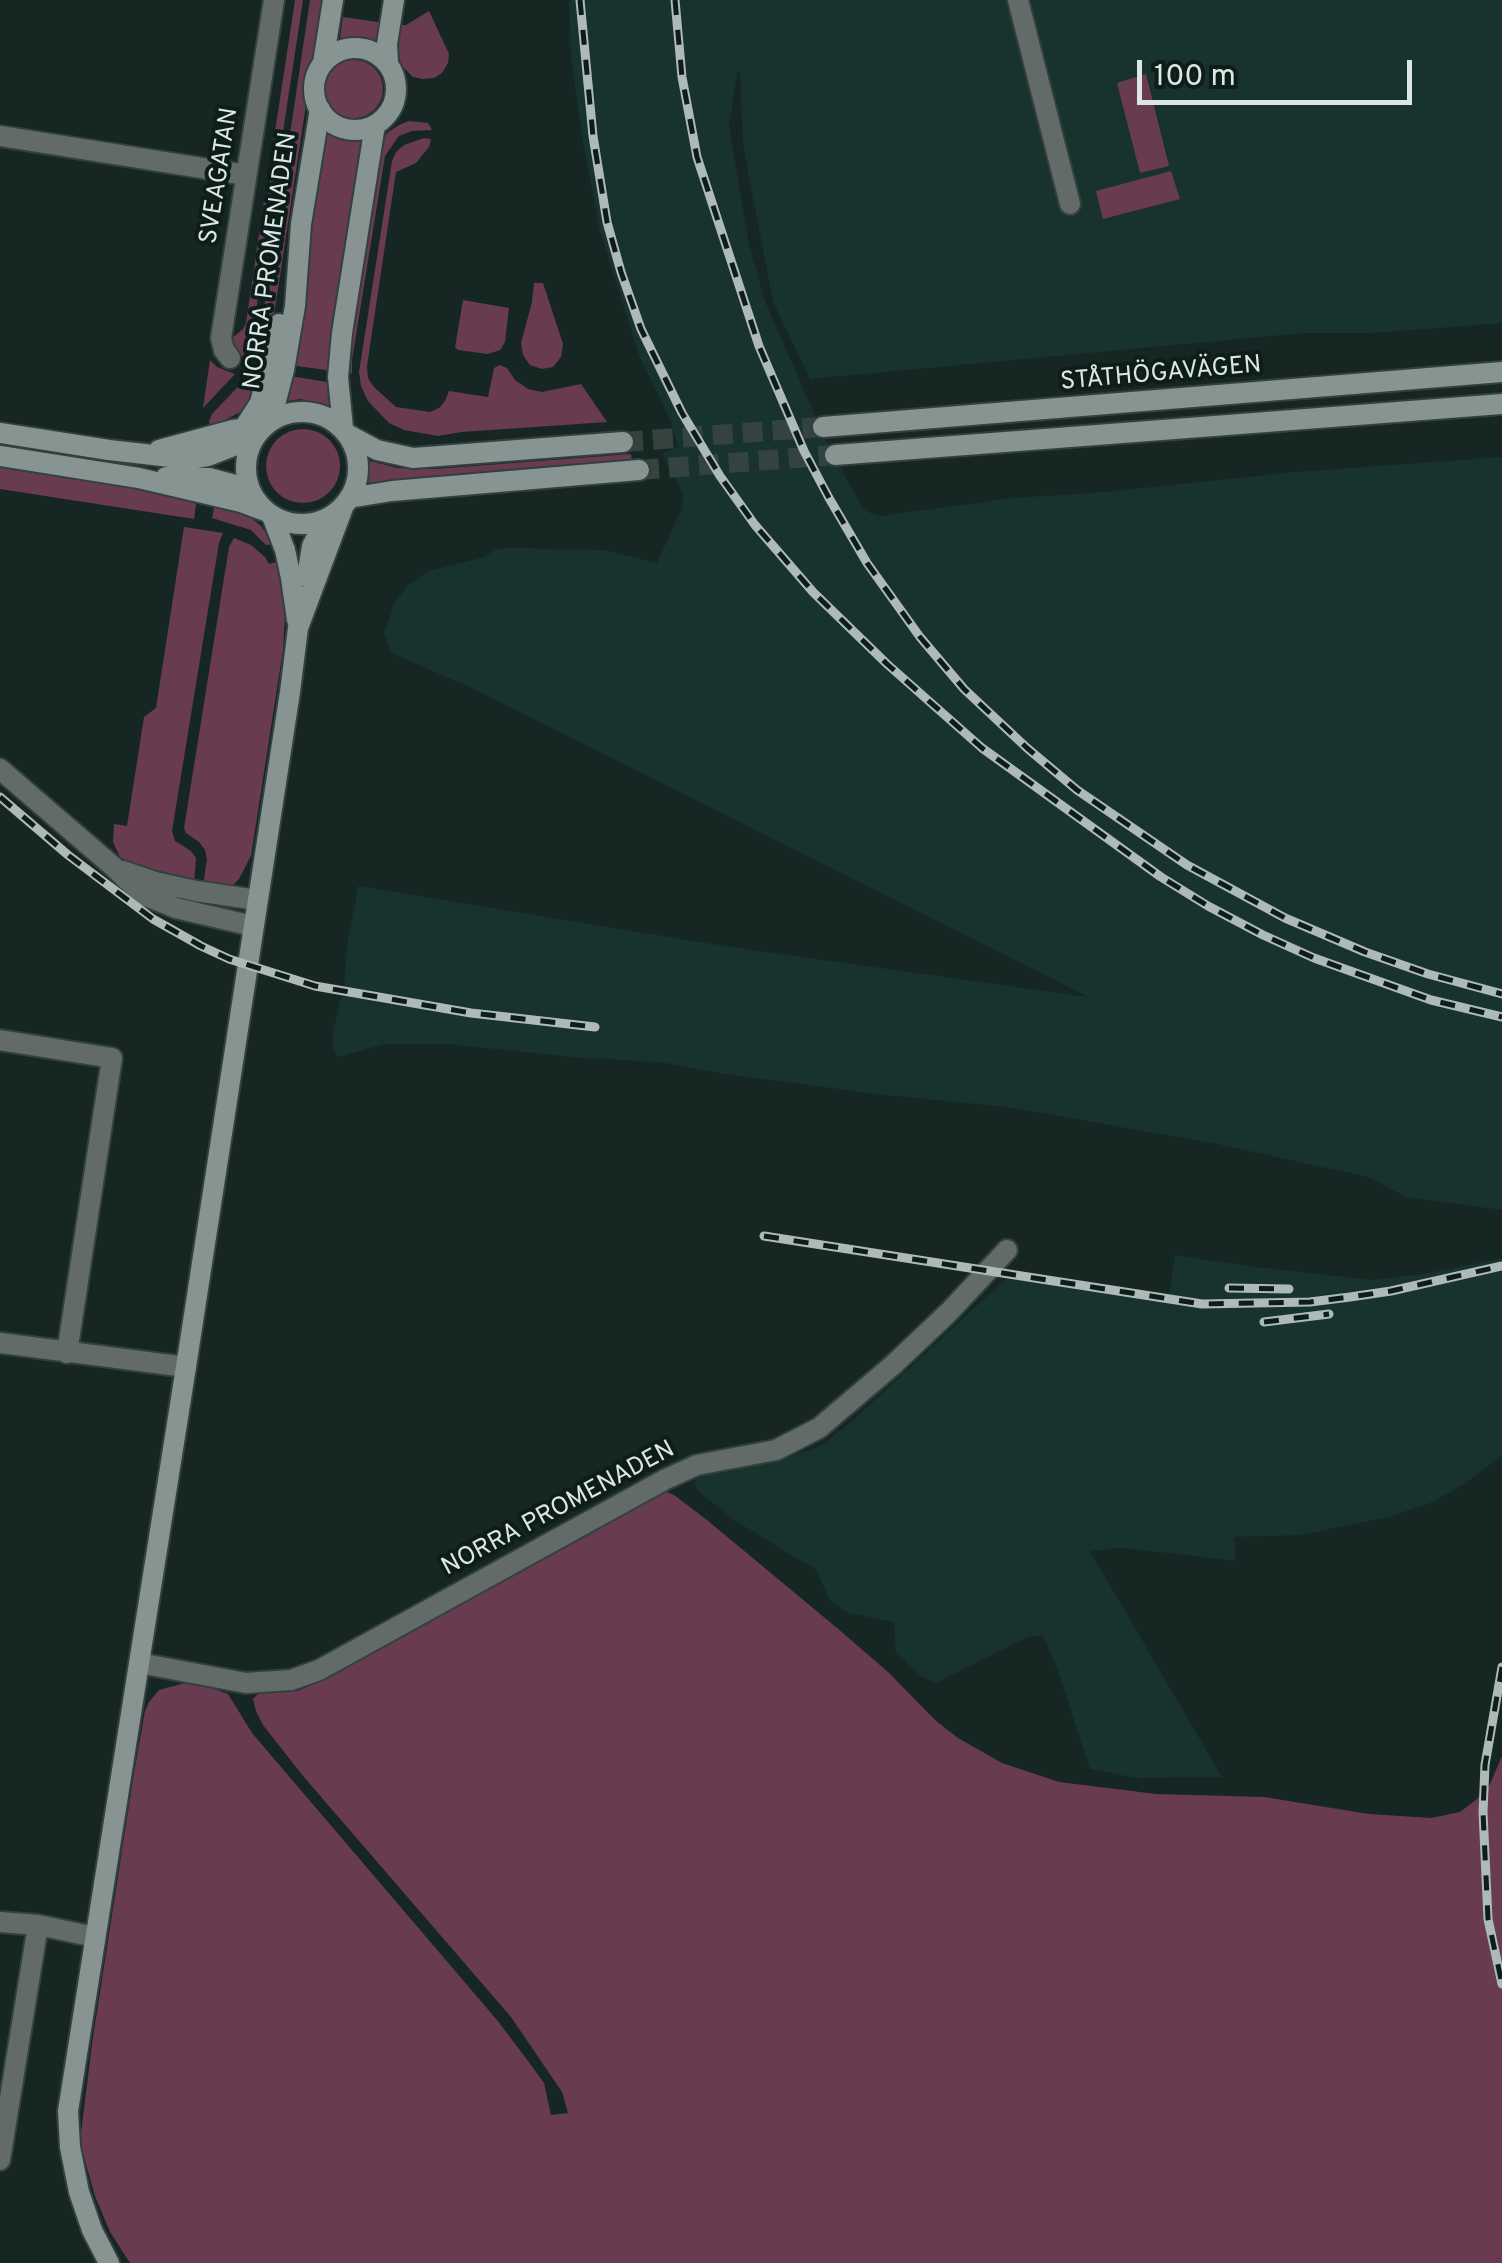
<!DOCTYPE html>
<meta charset="utf-8">
<style>
body{margin:0}
#map{position:relative;width:1502px;height:2263px;overflow:hidden;background:#162623;font-family:Overpass,sans-serif}
canvas{display:block}
.scale{position:absolute;left:1137px;top:60px;width:275px;height:45px;box-sizing:border-box;border:5px solid #dce7e4;border-top:0;padding-left:12px;font-size:30px;line-height:35px;white-space:nowrap;color:#dce7e4;-webkit-text-stroke:8px #0d1d1a;paint-order:stroke}
</style>
<div id="map">
<canvas width="1502" height="2263"></canvas>
<div class="scale">100 m</div>
</div>
<script>
const g = document.querySelector('canvas').getContext('2d');
g.lineJoin = 'round';
function fill(path, color) { g.fillStyle = color; g.fill(path, 'evenodd'); }
const toPath = rows => new Path2D(rows.map(r => 'M' + r).join(''));
function trace(path, color, width, dash) { g.strokeStyle = color; g.lineWidth = width; g.lineCap = dash ? 'butt' : 'round'; g.setLineDash(dash || []); g.stroke(path); }
function drawText(font, color, halo, rows, align = 'center') {
  g.font = font + ' Overpass,sans-serif'; g.lineWidth = 8; g.setLineDash([]); g.textBaseline = 'middle'; g.strokeStyle = halo; g.fillStyle = color; for (const [text, x, y, turn = 0] of rows) {
    g.save(); g.translate(x, y); g.rotate((+turn || 0) * Math.PI / 180); g.textAlign = isNaN(turn) ? turn : align; if (halo) g.strokeText(text, 0, 0); g.fillText(text, 0, 0); g.restore();
  }
}
fill(toPath([
 [569,0,1502,0,1502,323,1374,333,1304,333,810,379,773,302,743,145,740,71,737,73,729,126,749,244,765,301,827,443,861,505,870,513,880,516,1013,498,1104,492,1295,472,1502,457,1502,1210,1406,1197,1368,1177,1212,1143,1007,1107,884,1095,724,1074,660,1062,583,1058,446,1044,384,1044,339,1057,333,1050,333,1032,344,984,347,947,358,886,731,947,1088,997,476,690,391,653,384,633,394,604,407,586,428,571,485,557,495,549,511,548,604,550,657,563,682,508,683,493,662,454,678,447,670,419,640,358,600,231,583,142,571,58],
 [1175,1255,1255,1267,1373,1280,1423,1274,1502,1258,1502,1456,1464,1484,1433,1502,1388,1517,1300,1535,1234,1537,1236,1561,1124,1548,1090,1551,1222,1777,1137,1778,1090,1769,1058,1671,1043,1635,1028,1637,936,1683,921,1676,896,1653,894,1622,849,1613,831,1602,816,1570,734,1520,699,1492,694,1482,704,1473,772,1461,819,1447,850,1423,1013,1272,1169,1294]
]), '#18322d');
fill(toPath([
 [295,0,303,0,280,152,272,151],
 [310,0,322,0,274,315,270,331,261,346,259,342],
 [429,11,449,54,448,63,442,73,434,78,423,79,413,77,400,64,396,37,397,25,406,25],
 [343,17,384,23,381,47,366,38,340,38],
 '325 89a29 29 0 1 1 58 0a29 29 0 1 1-58 0Z',
 [1146,74,1169,166,1140,173,1117,83],
 [409,121,428,123,432,130,412,131,399,136,385,156,352,360,352,373,344,372,380,147,387,133,399,125],
 [325,131,344,141,366,140,333,371,290,365],
 [424,138,431,139,429,147,416,163,396,172,367,366,368,378,374,387,396,407,430,412,439,408,445,401,449,391,488,397,494,368,500,365,507,368,515,380,528,389,542,392,581,384,607,422,462,432,438,436,404,430,389,423,368,401,361,386,359,372,392,161,396,152,404,145],
 [1171,171,1180,199,1103,219,1096,191],
 [270,180,275,181,252,339,249,352,245,356,238,356,231,344,232,338,243,329,246,323,264,201,268,194],
 [534,283,543,283,563,344,561,357,553,367,542,369,530,365,523,355,521,343,532,302],
 [463,300,509,308,505,342,500,350,488,354,458,350,455,347],
 [210,360,217,367,235,374,203,408],
 [253,371,262,372,261,384,246,409,210,428,209,421,212,414],
 [290,376,333,383,332,408,301,399,287,401],
 '266 466a37 37 0 1 1 74 0a37 37 0 1 1-74 0Z',
 [631,454,632,461,365,484,370,461,398,468,434,469],
 [0,466,197,498,194,519,0,489],
 [215,502,240,509,261,526,274,544,266,545,251,530,212,518],
 [184,527,223,533,219,543,172,831,175,841,191,851,196,858,194,883,141,868,120,857,113,842,114,824,127,826,144,717,156,708],
 [234,538,251,545,265,557,269,564,280,561,286,596,283,650,251,856,239,879,232,886,222,889,203,886,207,859,205,850,199,842,186,833,184,828,229,547],
 [664,1491,674,1495,707,1520,837,1628,888,1672,936,1721,958,1738,1002,1763,1059,1782,1156,1794,1264,1797,1369,1814,1431,1818,1460,1812,1477,1799,1490,1784,1502,1756,1502,2263,130,2263,110,2232,95,2196,82,2150,81,2133,92,2044,134,1773,145,1711,149,1702,159,1690,185,1683,206,1686,228,1694,252,1733,497,2020,528,2061,544,2083,551,2115,568,2113,562,2092,511,2017,303,1776,263,1725,256,1711,253,1699,259,1693,297,1691,319,1682]
]), '#683b51');
trace(toPath([
 [623,442,823,427],
 [639,470,835,455]
]), '#344340', 20, [20, 10]);
const street = toPath([
 [1018,0,1070,204],
 [0,136,246,175],
 [230,358,224,350,221,338,274,0],
 [0,769,116,869,141,894,176,908,253,926],
 [123,871,155,882,196,891,257,900],
 [0,1040,112,1058,67,1353],
 [0,1343,186,1367],
 [139,1663,246,1683,291,1680,319,1670,666,1479,697,1465,776,1450,819,1428,893,1365,949,1312,1007,1250],
 [0,1922,38,1925,95,1937],
 [0,2160,38,1925]
]);
const secondary = toPath([
 '314 89a41 41 0 1 1 82 0a41 41 0 1 1-82 0Z',
 [323,63,333,0],
 [388,63,387,44,394,0],
 '246 468a56 56 0 1 1 112 0a56 56 0 1 1-112 0Z',
 [271,420,284,370,295,306,301,224,320,109],
 [823,427,1502,372],
 [244,428,260,403,279,324],
 [343,428,338,377,342,333,375,125],
 [0,433,109,450,188,459,208,456,254,438],
 [347,434,377,450,413,458,623,442],
 [159,450,233,430,257,427],
 [835,455,1502,404],
 [0,456,139,478,241,502,262,510],
 [166,477,209,478,235,485,251,494],
 [349,498,392,491,639,470],
 [272,516,285,550,291,578,297,620],
 [307,577,312,546,326,519],
 [109,2263,92,2230,79,2192,70,2147,68,2111,186,1367,290,692,298,628,344,505]
]);
trace(street, '#32413e', 24);
trace(secondary, '#32413e', 24);
trace(street, '#636b69', 20);
trace(secondary, '#879491', 20);
const rail = toPath([
 [580,0,593,136,607,222,621,272,641,329,682,413,720,476,755,525,813,592,887,664,982,748,1161,877,1208,906,1263,935,1314,958,1431,1000,1502,1017],
 [675,0,682,77,697,157,759,346,804,451,829,498,867,563,920,637,964,689,1027,748,1077,790,1187,865,1285,918,1365,952,1428,974,1502,994],
 [0,797,68,855,153,919,201,946,229,959,315,986,471,1013,595,1027],
 [764,1236,1202,1304,1310,1302,1350,1297,1391,1291,1502,1266],
 [1229,1288,1289,1289],
 [1264,1322,1329,1314],
 [1502,1667,1485,1765,1483,1812,1488,1919,1502,1984]
]);
trace(rail, '#adbab7', 9);
trace(rail, '#0d1d1a', 5, [15]);
drawText('25px', '#dce7e4', '#0d1d1a', [
 ["SVEAGATAN",221,176,-81],
 ["NORRA PROMENADEN",272,261,-82],
 ["STÅTHÖGAVÄGEN",1161,375,-5],
 ["NORRA PROMENADEN",559,1510,-28]
]);
</script>
